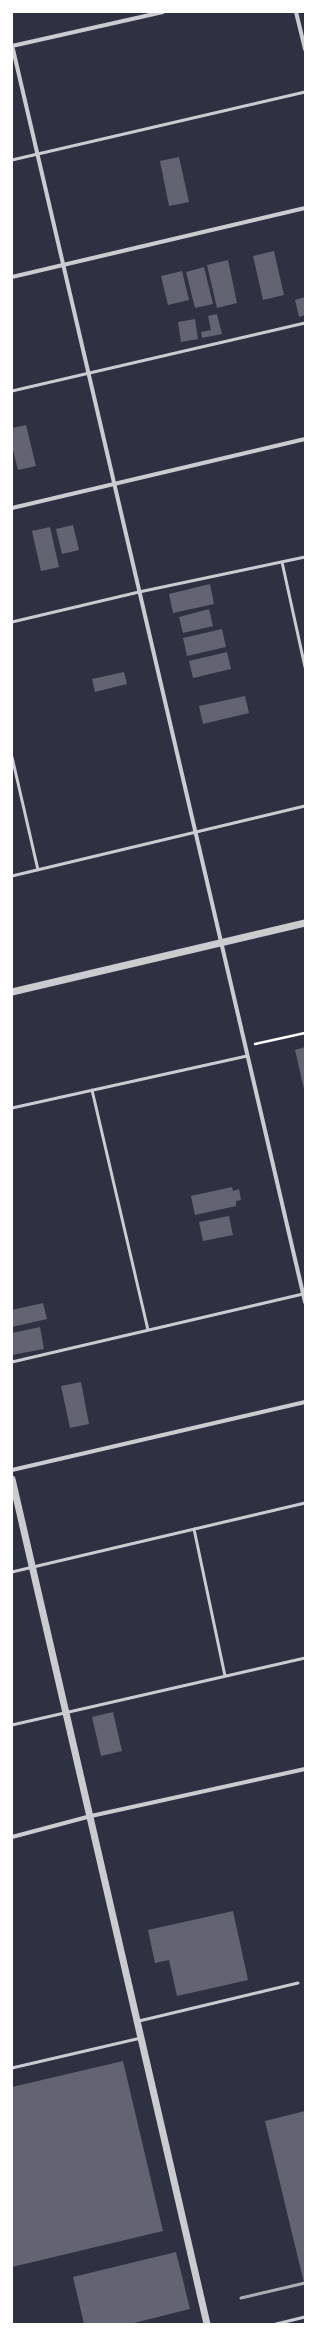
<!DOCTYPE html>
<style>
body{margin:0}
#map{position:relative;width:317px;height:2336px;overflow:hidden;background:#2d3142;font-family:Quicksand,sans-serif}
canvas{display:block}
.frame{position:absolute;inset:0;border:13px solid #fff;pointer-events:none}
</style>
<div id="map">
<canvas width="317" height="2336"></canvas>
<div class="frame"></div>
</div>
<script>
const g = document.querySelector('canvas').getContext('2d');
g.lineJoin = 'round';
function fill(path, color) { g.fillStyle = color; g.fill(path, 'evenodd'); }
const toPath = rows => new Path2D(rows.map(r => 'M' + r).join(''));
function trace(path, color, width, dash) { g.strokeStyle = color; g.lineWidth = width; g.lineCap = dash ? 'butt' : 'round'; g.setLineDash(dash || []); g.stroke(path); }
fill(toPath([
 [179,157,189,202,169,206,160,161],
 [274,251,284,295,263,300,253,256],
 [228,260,237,303,217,308,207,265],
 [204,267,213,304,195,308,186,272],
 [182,271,189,300,168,305,161,276],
 [305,297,305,315,299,317,295,300],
 [217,314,222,334,202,338,201,332,211,330,208,316],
 [195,319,198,339,181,342,178,322],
 [26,425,36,466,18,470,12,446,12,428],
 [73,525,79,550,62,554,56,529],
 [50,527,59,567,41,571,32,531],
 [210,584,214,604,173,613,169,594],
 [209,609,213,626,183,633,179,617],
 [222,629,226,647,187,656,183,638],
 [227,652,231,669,193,678,189,661],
 [124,672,127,684,95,692,92,679],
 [245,696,249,713,203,724,199,706],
 [305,1047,305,1089,304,1089,295,1050],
 [232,1187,233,1191,239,1189,241,1200,236,1201,236,1206,195,1215,191,1196],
 [229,1216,233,1235,203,1241,199,1222],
 [43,1303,47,1319,12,1327,12,1310],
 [40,1327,44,1349,12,1355,12,1333],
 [81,1382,89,1424,70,1428,61,1386],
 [113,1712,122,1751,101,1756,92,1717],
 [233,1911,248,1980,177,1996,169,1960,155,1963,148,1930],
 [123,2061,163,2231,12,2267,12,2087],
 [305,2111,305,2283,304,2283,265,2121],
 [176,2252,190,2309,130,2324,84,2324,73,2277]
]), '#626471');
trace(toPath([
 [255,1044,305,1033]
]), '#fff', 2.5);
trace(toPath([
 [12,160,305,92],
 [12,391,305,323],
 [282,562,305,667],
 [12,622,139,592,305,557],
 [12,757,38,870],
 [12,876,305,806],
 [92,1090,148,1330],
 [12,1108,247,1056],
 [12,1362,303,1294],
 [194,1529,225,1676],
 [12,1572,305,1503],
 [12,1725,305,1658],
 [139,2021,298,1983],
 [12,2068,141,2038],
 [276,2324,305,2317]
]), '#caccd0', 3);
trace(toPath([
 [296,12,305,49],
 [12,45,305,1302],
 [12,46,163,12],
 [12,277,305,208],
 [12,508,305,439],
 [12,1470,305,1402],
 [12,1837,91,1816,305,1769]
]), '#caccd0', 4);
trace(toPath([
 [12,992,305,923],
 [12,1479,207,2324]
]), '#caccd0', 7);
trace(toPath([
 [241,2298,305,2283]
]), '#abadb3', 3);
</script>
